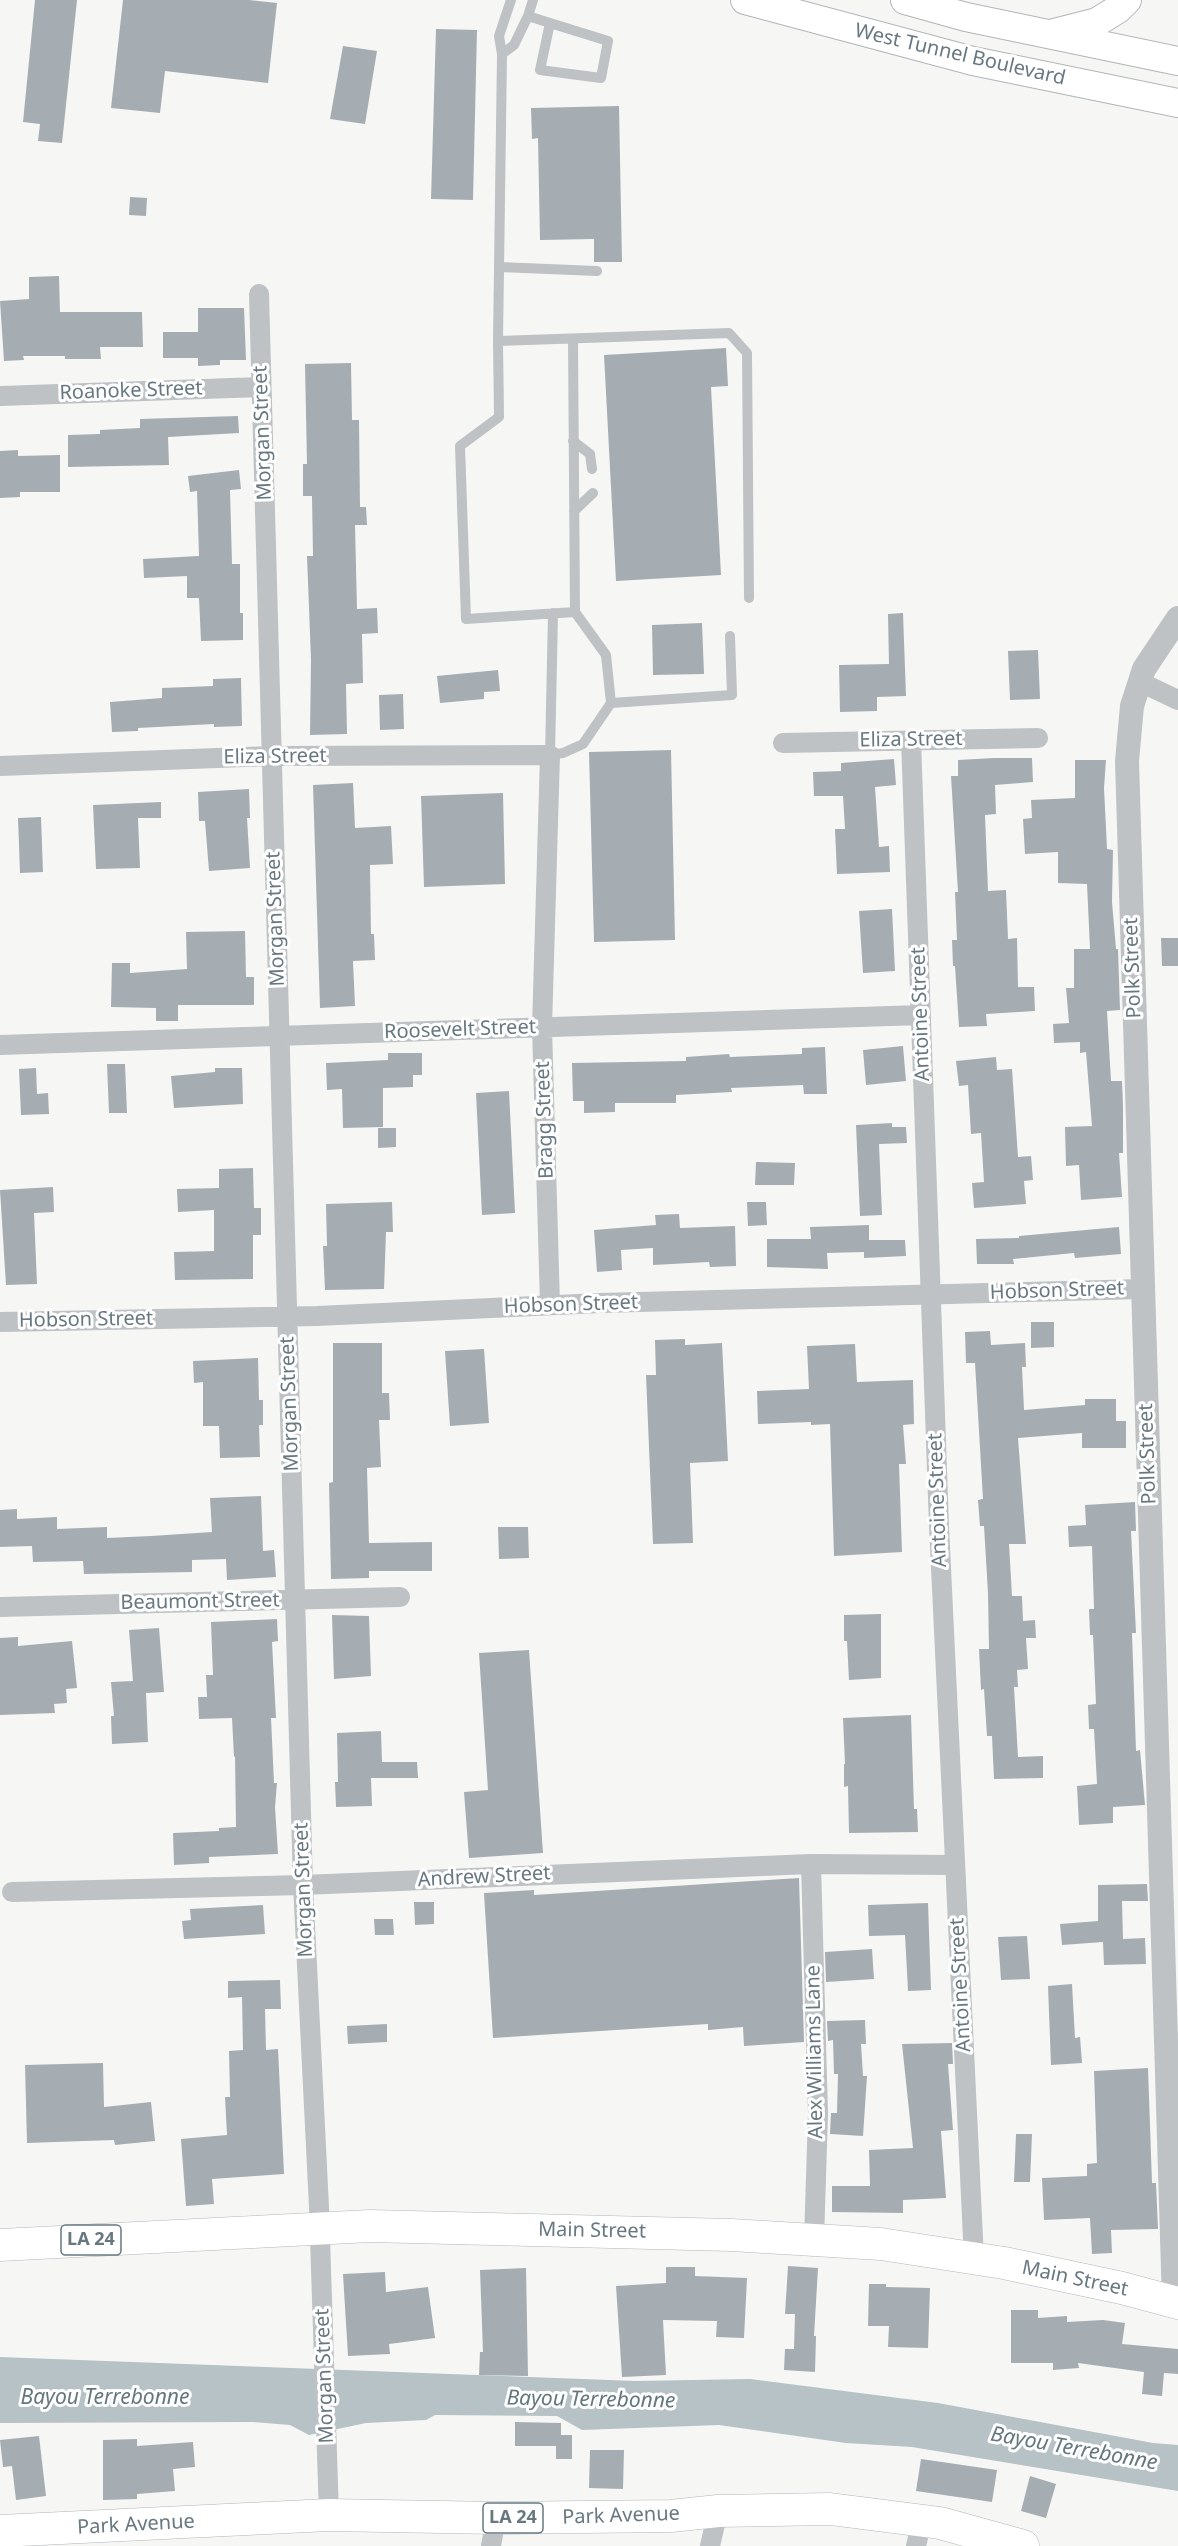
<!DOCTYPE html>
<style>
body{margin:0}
canvas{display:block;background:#f6f6f4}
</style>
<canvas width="1178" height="2546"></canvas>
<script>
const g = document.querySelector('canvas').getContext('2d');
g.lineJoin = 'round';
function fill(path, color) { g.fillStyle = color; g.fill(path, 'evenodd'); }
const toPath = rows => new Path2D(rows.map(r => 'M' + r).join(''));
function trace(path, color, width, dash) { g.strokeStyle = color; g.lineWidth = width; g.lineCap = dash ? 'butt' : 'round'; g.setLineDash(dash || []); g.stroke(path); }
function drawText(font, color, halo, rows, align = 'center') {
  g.font = font + ' "Noto Sans",sans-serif'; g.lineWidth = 6; g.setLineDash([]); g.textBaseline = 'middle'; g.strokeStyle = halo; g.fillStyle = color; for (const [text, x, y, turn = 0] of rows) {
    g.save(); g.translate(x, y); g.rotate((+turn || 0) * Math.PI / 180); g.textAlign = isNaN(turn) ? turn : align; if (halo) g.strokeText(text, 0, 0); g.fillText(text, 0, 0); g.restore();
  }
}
fill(toPath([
 [0,2357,635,2381,750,2379,938,2403,1153,2443,1178,2445,1178,2491,912,2447,846,2443,719,2425,582,2430,557,2416,435,2415,426,2420,366,2423,309,2435,290,2425,253,2422,0,2423]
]), '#b6c2c5');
fill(toPath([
 [35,0,77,0,62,143,38,141,40,124,23,122],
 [123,0,249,0,277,3,268,83,165,71,160,113,111,108],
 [436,29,477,30,473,200,431,199],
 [343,46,377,51,365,124,330,119],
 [619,106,622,262,594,262,594,239,540,240,538,138,532,139,531,108],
 [130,197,147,198,146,216,129,215],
 [59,276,60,312,142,312,143,347,100,347,101,359,65,359,65,356,23,356,24,360,4,361,0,301,29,299,29,277],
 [198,308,244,308,246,360,220,360,220,365,198,366,198,358,163,358,163,332,198,332],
 [726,348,728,386,711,387,721,575,616,581,604,355],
 [351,363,352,420,359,420,360,507,366,507,367,525,355,525,357,609,377,608,378,633,362,634,363,683,346,684,347,734,310,735,311,660,307,556,313,556,312,496,303,496,303,464,307,464,305,364],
 [238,416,239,433,168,437,169,465,68,467,68,435,100,434,100,430,140,428,140,419],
 [18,450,18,456,60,455,60,492,20,492,20,497,0,498,0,451],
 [239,470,241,489,230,490,232,564,240,564,240,613,243,613,243,640,201,641,199,598,187,598,187,576,144,578,143,559,199,556,197,491,190,492,188,476],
 [903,613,906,696,877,697,877,711,840,712,839,665,889,664,888,614],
 [702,623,704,674,653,675,652,625],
 [1038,650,1040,699,1010,700,1008,651],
 [498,670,500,691,484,692,484,699,440,703,437,676],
 [241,678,242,726,214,727,214,724,138,728,138,731,112,732,110,702,162,698,162,688,213,686,213,679],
 [403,694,404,729,380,730,379,695],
 [671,750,675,940,594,942,589,752],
 [994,758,1032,758,1033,782,995,785,996,814,985,815,988,891,1006,890,1008,939,1017,938,1018,987,1034,987,1035,1011,986,1014,987,1026,959,1027,955,966,953,966,952,940,957,940,955,892,958,892,951,776,958,776,958,760],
 [894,759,896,785,875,787,879,847,889,846,890,872,837,874,835,829,845,829,843,796,814,796,813,772,841,771,841,763],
 [1075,760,1106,760,1104,788,1107,849,1113,850,1112,902,1116,949,1118,949,1120,1010,1107,1011,1111,1081,1122,1081,1123,1106,1123,1153,1119,1153,1122,1197,1081,1200,1079,1165,1066,1166,1065,1127,1092,1126,1086,1052,1080,1053,1080,1042,1054,1043,1053,1024,1069,1023,1066,988,1074,988,1074,949,1090,949,1087,884,1058,883,1058,852,1025,854,1023,819,1032,818,1031,800,1075,798],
 [353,783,355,828,391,826,393,864,370,865,371,934,374,934,375,960,353,961,355,1006,320,1008,313,785],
 [249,789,250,818,247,818,250,868,209,871,205,821,199,821,198,792],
 [503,793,505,884,424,887,421,796],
 [161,802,161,818,138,818,140,868,96,869,93,805],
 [41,817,43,872,20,873,18,818],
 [892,909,895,971,863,973,859,911],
 [245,931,246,977,254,977,254,1005,178,1005,178,1021,156,1021,156,1008,111,1007,112,963,130,963,130,973,187,969,186,932],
 [1161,938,1178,938,1178,966,1162,966],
 [903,1046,906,1081,866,1085,863,1050],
 [825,1047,827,1094,804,1094,803,1085,731,1088,732,1092,676,1095,676,1103,615,1103,615,1112,584,1113,584,1101,573,1101,572,1063,686,1061,686,1057,729,1054,730,1057,802,1054,802,1048],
 [388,1053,422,1053,422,1075,413,1075,413,1087,383,1088,383,1127,343,1128,342,1089,327,1090,326,1063,388,1060],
 [996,1057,997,1070,1012,1069,1018,1157,1031,1156,1033,1180,1024,1181,1026,1204,974,1208,972,1183,984,1182,981,1133,971,1134,968,1085,959,1086,956,1061],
 [107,1064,125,1064,127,1113,109,1113],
 [36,1068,37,1094,48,1093,49,1114,21,1115,19,1069],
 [215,1068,242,1068,243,1104,174,1108,171,1076,215,1072],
 [509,1091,515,1213,482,1215,476,1093],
 [892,1123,892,1127,906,1127,907,1143,879,1144,882,1215,860,1216,856,1125],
 [378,1128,396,1128,396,1147,378,1148],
 [756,1162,795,1163,794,1185,755,1185],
 [253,1168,254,1208,261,1208,261,1235,253,1235,253,1279,175,1280,174,1252,214,1251,214,1210,178,1212,177,1189,219,1188,219,1169],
 [53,1187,54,1212,34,1213,37,1284,6,1285,0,1190],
 [392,1202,393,1232,386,1232,384,1289,325,1290,323,1246,327,1246,326,1204],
 [747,1202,766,1202,767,1225,748,1226],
 [679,1214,680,1228,735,1226,736,1266,710,1267,709,1262,653,1265,653,1248,621,1250,622,1270,597,1272,594,1230,656,1225,655,1215],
 [869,1225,869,1240,905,1240,906,1256,864,1258,864,1252,827,1253,828,1269,767,1267,767,1239,811,1239,810,1227],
 [1119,1227,1121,1254,1075,1258,1074,1253,1013,1259,1014,1264,977,1264,976,1239,1019,1238,1019,1236],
 [1031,1322,1054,1322,1054,1347,1031,1348],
 [990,1331,991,1345,1025,1343,1026,1367,1022,1367,1024,1410,1085,1405,1085,1399,1116,1399,1116,1421,1126,1421,1126,1448,1082,1448,1082,1433,1018,1438,1026,1544,1009,1544,1012,1596,1022,1596,1023,1621,1035,1620,1036,1638,1026,1638,1028,1669,1017,1670,1018,1687,1014,1687,1018,1757,1043,1756,1043,1778,994,1779,992,1736,987,1736,984,1689,981,1690,979,1649,989,1649,988,1593,984,1526,980,1526,978,1500,983,1499,975,1363,966,1363,965,1332],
 [685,1339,685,1345,722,1343,728,1461,690,1463,693,1543,653,1544,646,1375,656,1375,655,1340],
 [333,1343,382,1343,382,1393,389,1393,390,1420,379,1420,381,1467,367,1468,369,1543,432,1542,432,1571,369,1571,369,1578,331,1579,329,1483,333,1482],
 [855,1344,857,1382,913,1380,914,1424,903,1425,906,1464,899,1464,902,1552,834,1556,830,1424,811,1425,811,1422,758,1424,757,1391,809,1389,807,1346],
 [484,1349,489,1423,450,1426,445,1351],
 [258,1358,259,1400,263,1400,263,1425,259,1425,260,1457,220,1458,219,1426,203,1426,203,1382,194,1383,193,1361],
 [261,1496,263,1551,274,1550,276,1577,227,1580,226,1559,192,1560,192,1572,84,1574,83,1561,33,1562,32,1546,0,1547,0,1510,17,1509,17,1519,57,1517,57,1529,107,1527,107,1538,151,1536,212,1532,210,1498],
 [1135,1502,1136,1531,1131,1531,1136,1633,1132,1633,1136,1751,1140,1750,1145,1805,1113,1807,1113,1823,1079,1825,1077,1786,1097,1784,1094,1729,1089,1729,1088,1705,1096,1704,1093,1635,1090,1635,1089,1609,1094,1609,1092,1546,1069,1547,1068,1526,1086,1525,1085,1505],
 [498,1527,528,1527,529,1558,499,1559],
 [881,1614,881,1678,849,1680,847,1641,844,1641,844,1615],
 [332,1615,369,1616,371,1676,334,1679],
 [277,1619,278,1641,272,1642,276,1718,271,1718,274,1783,277,1783,275,1807,278,1854,209,1857,209,1863,174,1865,173,1833,219,1831,219,1828,236,1827,235,1756,234,1757,232,1718,199,1719,198,1697,207,1697,206,1675,213,1675,211,1622],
 [159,1628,164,1692,146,1693,148,1742,112,1744,111,1716,114,1716,111,1682,133,1681,129,1630],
 [18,1637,18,1646,72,1641,77,1688,66,1689,67,1703,54,1704,55,1713,0,1715,0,1638],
 [529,1650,543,1853,469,1858,464,1792,488,1790,479,1653],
 [911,1715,914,1809,917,1809,918,1832,849,1833,848,1786,844,1787,844,1764,845,1764,843,1718],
 [381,1731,382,1762,417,1762,418,1778,371,1778,372,1806,336,1807,335,1782,338,1782,337,1733],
 [799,1878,804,2042,744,2046,743,2027,708,2030,708,2024,493,2038,484,1893,534,1890,534,1895],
 [1147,1884,1148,1901,1122,1901,1123,1939,1145,1938,1146,1964,1104,1965,1103,1942,1062,1945,1060,1924,1098,1921,1098,1885],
 [414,1902,434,1902,434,1924,415,1925],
 [928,1903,931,1990,908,1991,905,1935,869,1936,868,1905],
 [263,1905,265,1934,184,1939,182,1921,191,1920,190,1909],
 [374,1919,393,1919,394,1935,375,1935],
 [1027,1936,1030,1979,1001,1980,998,1937],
 [872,1949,874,1979,826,1982,825,1952],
 [280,1980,281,2009,265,2009,266,2050,278,2049,284,2174,212,2179,214,2204,186,2206,181,2139,227,2135,225,2097,230,2097,229,2051,243,2050,242,1997,228,1998,228,1981],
 [1072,1984,1075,2038,1080,2037,1082,2063,1051,2065,1048,1986],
 [865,2020,866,2044,861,2044,863,2076,867,2076,863,2136,830,2134,831,2113,837,2113,838,2074,834,2074,833,2040,828,2041,827,2021],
 [387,2024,387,2042,348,2044,347,2026],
 [952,2043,953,2064,948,2064,953,2130,941,2131,946,2198,903,2200,903,2213,832,2212,832,2186,870,2186,869,2150,913,2148,902,2044],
 [103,2063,104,2107,151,2102,155,2141,115,2145,114,2140,27,2143,25,2065],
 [1148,2068,1152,2183,1156,2183,1158,2229,1111,2230,1112,2253,1092,2254,1090,2218,1044,2220,1042,2178,1087,2176,1087,2164,1097,2163,1094,2071],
 [1016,2134,1032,2134,1030,2182,1014,2182],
 [788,2266,818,2268,814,2336,816,2336,815,2372,784,2370,785,2349,794,2349,795,2314,785,2314],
 [666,2267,695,2267,695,2276,747,2278,744,2338,716,2337,717,2321,663,2320,666,2375,622,2377,616,2286,666,2283],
 [526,2268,528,2376,479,2375,480,2352,483,2352,480,2270],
 [385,2272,386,2292,428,2287,435,2338,389,2344,390,2354,348,2356,343,2274],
 [869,2284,886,2284,886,2287,930,2288,928,2348,888,2347,889,2326,868,2326],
 [1011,2310,1038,2310,1038,2318,1067,2316,1067,2322,1103,2320,1125,2323,1122,2344,1178,2349,1178,2374,1164,2373,1162,2396,1142,2394,1144,2372,1078,2363,1079,2368,1053,2370,1053,2363,1011,2363],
 [515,2422,561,2423,561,2435,572,2435,572,2459,556,2459,556,2446,515,2446],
 [39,2436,46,2496,16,2500,12,2466,3,2467,0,2440],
 [137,2439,137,2446,193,2442,195,2467,173,2469,175,2491,137,2494,137,2499,103,2500,103,2440],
 [590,2450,624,2450,623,2489,589,2488],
 [921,2459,997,2470,992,2502,916,2491],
 [1030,2476,1056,2484,1046,2518,1021,2511]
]), '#a6adb2');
const secondary = toPath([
 [745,0,973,61,1178,103],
 [905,0,966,17,1178,61],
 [1054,33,1097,22,1118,9,1127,0]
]);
const primary = toPath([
 [0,2245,370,2226,731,2235,881,2244,1004,2263,1122,2288,1178,2303],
 [0,2531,329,2515,496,2518,671,2516,718,2511,830,2509,940,2523,1023,2546]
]);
trace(secondary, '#b0b6b9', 30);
trace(primary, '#b2b6b9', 33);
trace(toPath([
 [511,0,499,36,502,54,498,341,729,333,747,353,749,598],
 [528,16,550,23,608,41,601,78,540,70,550,23],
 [502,54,514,45,528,16,533,0],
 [499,267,597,271],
 [573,340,575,612,606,655,611,703,732,695,730,636],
 [498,341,499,417,460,446,466,619,575,612],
 [573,441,590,454,592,469],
 [574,511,593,493],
 [553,613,550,755,563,753,583,744,611,703]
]), '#bec2c5', 10);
trace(toPath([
 [259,294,303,1885,319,2207,329,2515],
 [0,396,261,387],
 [1140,682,1178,700],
 [911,740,939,1526,974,2259],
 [783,743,1038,738],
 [0,766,272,756,550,755,542,1027,550,1305],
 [0,1045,921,1015],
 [0,1322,317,1316,600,1303,1143,1289],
 [0,1607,400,1597],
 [811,1864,818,2114,814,2240],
 [12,1892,303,1885,811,1864,955,1865],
 [491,2546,496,2518],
 [710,2546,718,2511],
 [916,2546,922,2521]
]), '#bec2c5', 20);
trace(toPath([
 [1174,2302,1127,761,1132,706,1144,669,1178,618]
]), '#bec2c5', 24);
trace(secondary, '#fff', 28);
trace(primary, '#fff', 32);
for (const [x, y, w] of [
 [91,2240,60],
 [513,2518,60]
]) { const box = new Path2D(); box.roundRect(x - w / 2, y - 15, w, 30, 4.5); g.fillStyle = '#fff'; g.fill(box); trace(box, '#687881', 1.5); }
drawText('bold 18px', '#687881', null, [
 ["LA 24",91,2240],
 ["LA 24",513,2518]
]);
drawText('20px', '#687881', '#fff', [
 ["West Tunnel Boulevard",960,55,13],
 ["Roanoke Street",131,391,-2],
 ["Morgan Street",263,433,-92],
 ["Eliza Street",911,740,-1],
 ["Eliza Street",275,757,-1],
 ["Morgan Street",276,919,-92],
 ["Polk Street",1133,968,-92],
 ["Antoine Street",921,1014,-92],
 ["Roosevelt Street",460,1030,-2],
 ["Bragg Street",545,1120,-92],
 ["Hobson Street",1057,1291,-2],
 ["Hobson Street",571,1305,-2],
 ["Hobson Street",86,1320,-1],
 ["Morgan Street",290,1404,-92],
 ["Polk Street",1148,1454,-92],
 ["Antoine Street",938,1500,-92],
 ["Beaumont Street",200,1602,-1],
 ["Andrew Street",484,1877,-3],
 ["Morgan Street",304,1890,-92],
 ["Antoine Street",961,1985,-93],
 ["Alex Williams Lane",815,2052,-91],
 ["Main Street",592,2231,1],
 ["Main Street",1075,2279,12],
 ["Morgan Street",325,2376,-92],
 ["Park Avenue",621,2516,-2],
 ["Park Avenue",136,2525,-3]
]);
drawText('italic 21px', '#64787e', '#fff', [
 ["Bayou Terrebonne",105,2398],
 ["Bayou Terrebonne",591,2400,1],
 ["Bayou Terrebonne",1074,2449,10]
]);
</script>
